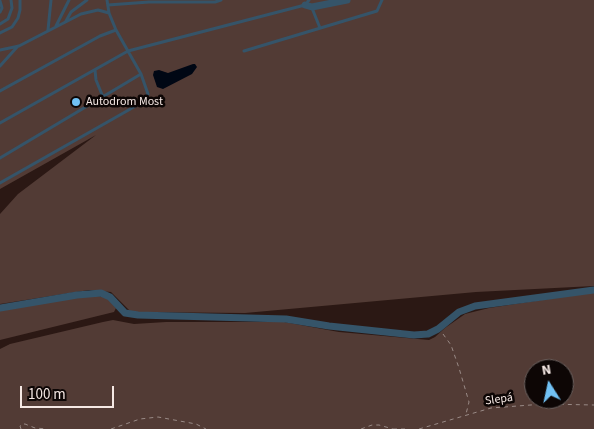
<!DOCTYPE html>
<meta charset="utf-8">
<style>
body{margin:0}
#map{position:relative;width:594px;height:429px;overflow:hidden;background:#2b1814;font-family:"Source Sans 3",sans-serif}
canvas{display:block}
.north{position:absolute;left:524px;top:359px;width:50px;height:50px;box-sizing:border-box;background:#0d0605;border:1px solid #6a605e;border-radius:50%;rotate:350deg;font-size:14px;font-weight:700;line-height:20px;text-align:center;color:#f5e8e4}
.north::after{content:'';display:block;margin:auto;width:18px;height:22px;background:#71c1f4;clip-path:polygon(50% 0,100% 100%,50% 72%,0 100%)}
.scale{position:absolute;left:20px;top:386px;width:94px;height:22px;box-sizing:border-box;border:2px solid #f5e8e4;border-top:0;padding-left:6px;font-size:15px;line-height:18px;white-space:nowrap;color:#f5e8e4;-webkit-text-stroke:4px #0d0605;paint-order:stroke}
</style>
<div id="map">
<canvas width="594" height="429"></canvas>
<div class="north">N</div>
<div class="scale">100 m</div>
</div>
<script>
const g = document.querySelector('canvas').getContext('2d');
g.lineJoin = 'round';
function fill(path, color) { g.fillStyle = color; g.fill(path, 'evenodd'); }
const toPath = rows => new Path2D(rows.map(r => 'M' + r).join(''));
function trace(path, color, width, dash) { g.strokeStyle = color; g.lineWidth = width; g.lineCap = dash ? 'butt' : 'round'; g.setLineDash(dash || []); g.stroke(path); }
function drawText(font, color, halo, rows, align = 'center') {
  g.font = font + ' "Source Sans 3",sans-serif'; g.lineWidth = 5; g.setLineDash([]); g.textBaseline = 'middle'; g.strokeStyle = halo; g.fillStyle = color; for (const [text, x, y, turn = 0] of rows) {
    g.save(); g.translate(x, y); g.rotate((+turn || 0) * Math.PI / 180); g.textAlign = isNaN(turn) ? turn : align; if (halo) g.strokeText(text, 0, 0); g.fillText(text, 0, 0); g.restore();
  }
}
fill(toPath([
 [0,0,594,0,594,286,476,292,245,313,131,312,111,292,89,290,0,304,0,214,18,194,96,135,0,189],
 [594,292,594,429,0,429,0,349,10,344,103,322,113,320,134,324,166,322,284,322,339,332,429,340,435,337,445,328,465,314,489,308],
 [534,369,564,369,564,399,534,399],
 [93,295,108,298,116,308,114,312,0,340,0,310]
]), '#523b35');
fill(toPath([
 [193,64,195,64,197,67,192,74,163,89,157,87,153,75,154,71,159,70,168,73]
]), '#000714');
trace(toPath([
 [443,334,451,345,459,368,469,402,466,414],
 [21,429,20,426,22,424,25,424,35,428,47,429],
 [111,429,140,419,158,417,196,424,206,429],
 [361,429,372,425,379,425,393,429],
 [393,429,406,429],
 [419,429,491,408,544,404,594,405]
]), '#998a86', 1, [4, 4]);
trace(toPath([
 [107,0,109,13],
 [0,1,2,8,0,12],
 [108,5,149,2,215,2,221,0],
 [312,8,320,28],
 [66,21,71,12,87,0],
 [0,24,8,19,12,8,11,0],
 [56,26,69,0],
 [48,30,51,0],
 [0,33,12,27,18,18,20,10,20,0],
 [0,50,19,46,81,14,98,10,109,13,116,30,141,74,148,94,146,98,141,103,0,183],
 [244,51,377,11,382,0],
 [0,66,18,46],
 [95,70,96,80,103,97],
 [0,91,100,36,116,30],
 [0,123,128,51,305,5,309,0],
 [0,158,141,74]
]), '#355469', 3);
trace(toPath([
 [305,5,312,7,347,0],
 [0,308,77,295,101,293,110,297,125,313,138,315,286,319,329,326,414,335,428,334,438,329,459,312,475,306,594,290]
]), '#355469', 7);
for (const [x, y, r, color] of [
 [76,102,5,"#71c1f4"]
]) { const dot = new Path2D(); dot.arc(x, y, r, 0, 2 * Math.PI); g.fillStyle = color; g.fill(dot); trace(dot, '#0d0605', 2); }
drawText('12px', '#f5e8e4', '#0d0605', [
 ["Autodrom Most",86,102]
], 'left');
drawText('12px', '#f5e8e4', '#0d0605', [
 ["Slepá",499,400,-8]
]);
</script>
